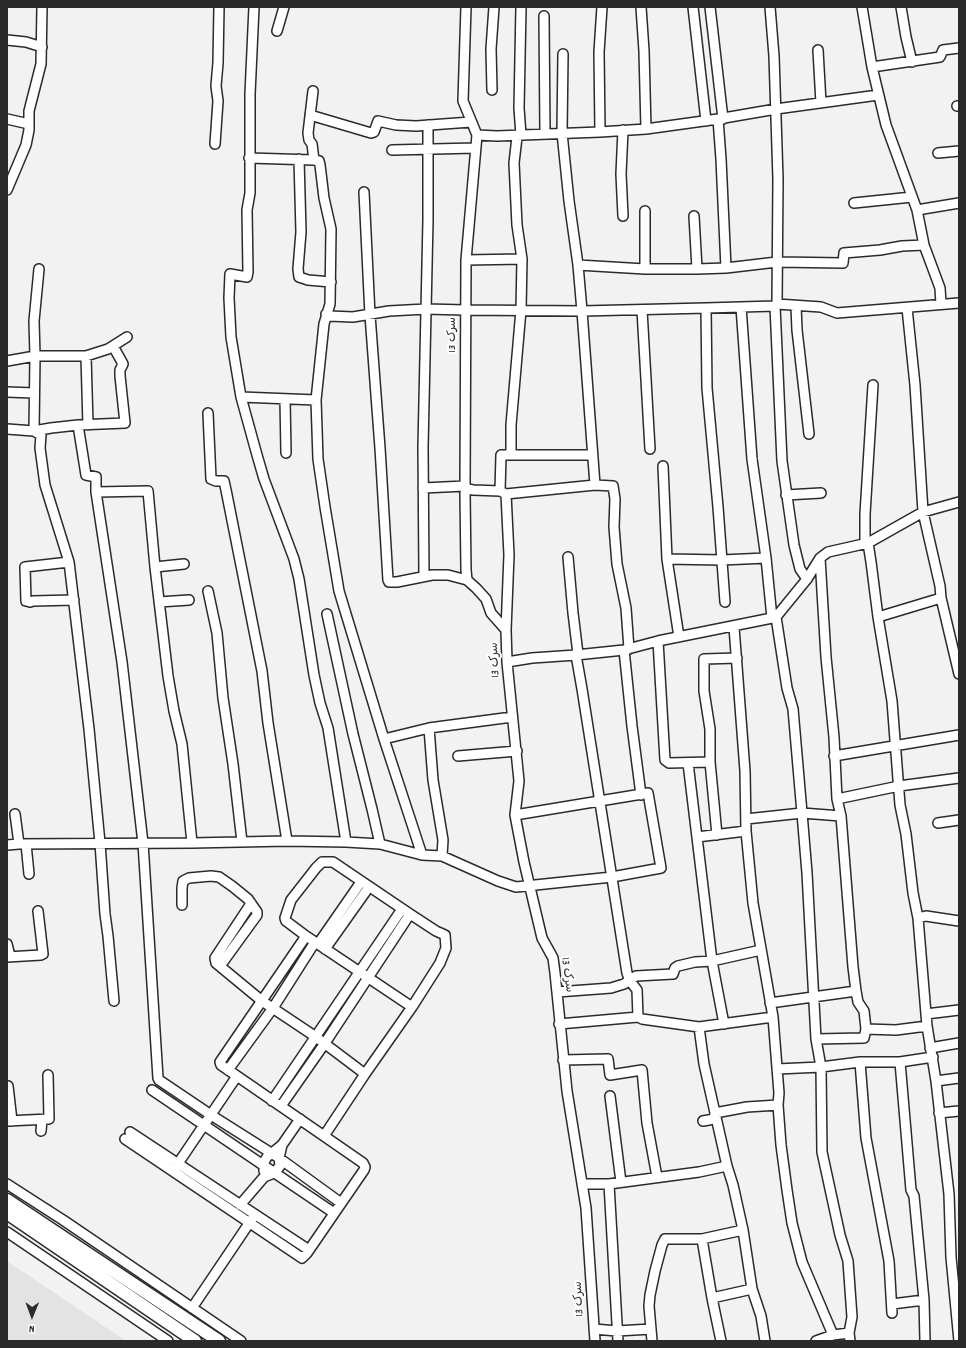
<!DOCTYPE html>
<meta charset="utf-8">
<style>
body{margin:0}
#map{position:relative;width:966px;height:1348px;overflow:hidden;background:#f2f2f2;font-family:Dekko,sans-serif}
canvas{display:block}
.frame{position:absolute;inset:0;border:8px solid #2b2b2b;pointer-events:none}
.north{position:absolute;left:12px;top:1296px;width:40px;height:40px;-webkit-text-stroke:3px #fff;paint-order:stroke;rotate:181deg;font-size:11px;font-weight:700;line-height:16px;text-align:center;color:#2b2b2b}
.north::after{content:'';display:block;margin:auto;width:14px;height:18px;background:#2b2b2b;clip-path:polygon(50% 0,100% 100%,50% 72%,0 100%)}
</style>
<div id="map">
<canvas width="966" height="1348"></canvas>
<div class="frame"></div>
<div class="north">N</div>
</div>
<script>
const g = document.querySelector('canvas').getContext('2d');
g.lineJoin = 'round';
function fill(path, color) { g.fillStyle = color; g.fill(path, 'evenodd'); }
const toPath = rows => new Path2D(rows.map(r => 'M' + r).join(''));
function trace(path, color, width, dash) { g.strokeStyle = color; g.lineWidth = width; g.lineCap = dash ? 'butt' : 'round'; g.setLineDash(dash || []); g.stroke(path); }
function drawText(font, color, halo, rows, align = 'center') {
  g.font = font + ' Dekko,"Playpen Sans Arabic",sans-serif'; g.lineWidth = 4; g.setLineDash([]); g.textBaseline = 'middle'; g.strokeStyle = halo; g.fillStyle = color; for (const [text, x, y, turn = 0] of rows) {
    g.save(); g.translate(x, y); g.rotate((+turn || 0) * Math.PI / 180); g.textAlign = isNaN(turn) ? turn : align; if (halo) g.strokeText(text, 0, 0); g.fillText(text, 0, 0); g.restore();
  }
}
fill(toPath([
 [7,1261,74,1306,126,1341,7,1341]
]), '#e3e3e3');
const minor = toPath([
 [254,7,250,94,250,193,247,210,248,272,247,277,230,274,229,298,231,337,241,397,257,455,264,479,294,559,299,579,314,675,320,703,328,728,346,842],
 [466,7,463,101,477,135,466,260,465,486,468,489,473,490,500,491,506,494,509,555,506,630,507,662,519,781,515,815,524,862,537,917,542,938,553,958,555,973,567,1091,586,1208,595,1341],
 [641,7,644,51,646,129],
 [693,7,706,121],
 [710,7,723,119],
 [770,7,774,56,778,179,777,304],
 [862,7,872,67,886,125,917,210,924,245,940,288,941,304],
 [901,7,906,37,912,62],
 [544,16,545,134],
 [277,31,284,7],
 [7,40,26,42,42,47],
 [818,50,821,103],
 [872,67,940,57,943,50,959,48],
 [492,90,491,49,494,7],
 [313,91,308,133,309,140,312,144,314,160],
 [957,106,959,106],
 [310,115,371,133,374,132,378,121,396,125,416,126,471,122],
 [7,119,29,124],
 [718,119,721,159,726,268],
 [600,132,599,52,602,7],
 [477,135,497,136,600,132,646,129,718,119,776,109,878,95],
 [215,144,218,101,216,86,218,63,219,7],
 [392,150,475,148],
 [938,153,959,151],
 [249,158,314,160,319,161,320,165,324,198,331,229,330,304,324,324,316,400,318,459,325,507,339,591,384,739,422,855],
 [299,159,301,232,298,269,299,277,308,280,331,282],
 [7,190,26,145,29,130,29,111,41,64,42,7],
 [364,192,370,315,380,448,388,580,389,582,397,582,432,575,448,575,467,580,476,588,486,599,491,613,506,630],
 [854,203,912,197],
 [917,210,959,203],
 [623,216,621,174,623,130],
 [694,216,697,269],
 [466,260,522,259],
 [578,265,645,269,697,269,726,268,777,262,843,263,844,253,880,250,902,246,924,245],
 [39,269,34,321,35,356,34,431,51,428,78,425],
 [645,269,645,211],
 [775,306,782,461,794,545,800,569,807,579],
 [796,306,797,330,809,434],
 [741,307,752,459,766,558,772,618],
 [706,308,707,388,718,507,725,602],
 [907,308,915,385,923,512,940,586,941,598,959,674],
 [642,310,650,449],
 [326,314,329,316,353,317,389,311,426,309,465,310,582,311,706,308,775,306,777,304,821,307,837,313,959,303],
 [113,346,123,364,120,370,120,376,125,423,78,425,86,475,96,477,96,492,122,662,143,843,158,1078,159,1080,211,1115,279,1158,341,1203],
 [86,356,108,349,127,337],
 [7,361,35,356,86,356,88,425],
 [873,385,865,514,865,539,868,543,871,562,878,617,892,701,900,805,906,834,913,893,918,918,927,1026,936,1081,949,1194,951,1257,959,1341],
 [7,392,34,393],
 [241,397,316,400],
 [285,399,286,453],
 [208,413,211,479,216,481,224,481,226,490,262,671,268,723,287,841],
 [7,429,34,431,41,435,40,448,45,485,69,562,89,729,100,843,105,914,108,936,114,1001],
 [511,454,511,425,521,310,522,259,517,225,514,163,517,137,521,135,519,108,521,7],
 [663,466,667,559,679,637],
 [595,485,613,486,615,499,614,527,617,564,626,608,629,649],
 [423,488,465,486],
 [500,491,501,455,592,455],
 [96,492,148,491,155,567,168,676,174,711,182,744,192,843],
 [506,494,595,485,582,311,578,265,569,201,562,133,563,54],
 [786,495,821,493],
 [568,557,573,613,578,654],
 [667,559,722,560,766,558],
 [69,562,25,567,26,601,30,602,33,601,74,600],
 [155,567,184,564],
 [424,576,423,447,428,220,428,125],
 [467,580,466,570,465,493,468,489],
 [208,591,217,633,223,698,233,764,242,842],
 [159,602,189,600],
 [327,614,353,734,372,809,380,844],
 [776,617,787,688,793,709,802,813,807,873,816,1039,821,1067,822,1152,840,1235,848,1261,852,1317,849,1333,850,1341],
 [878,617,941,598],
 [734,627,745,771,746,831,753,903,773,1017,779,1093,778,1105,781,1145,787,1190,792,1223,802,1262,833,1335],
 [658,641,665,760,669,763,710,762],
 [624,650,632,726,641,795],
 [576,655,582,689,627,973,630,981,637,990,638,1017],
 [507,662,532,658,576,655,624,650,658,641,772,618,776,617,807,579,820,558,828,552,868,543,923,512,959,502],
 [429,728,433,780,443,840,442,856],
 [384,739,429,728,512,717],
 [458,756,517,751],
 [834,756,959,735],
 [688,763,712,961,724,1024],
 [837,799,899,786,959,778],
 [15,814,19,844],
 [746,819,802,813,841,816],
 [938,823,959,820],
 [717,835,710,762,710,729,704,691,704,659,737,658],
 [697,837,746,831],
 [26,844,29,874],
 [7,845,19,844,192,843,287,841,346,842,380,844,422,855,442,856,498,881,516,887,612,877,661,868,648,793,515,815],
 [251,903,250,905,215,958,216,963,262,1001,316,1037,365,1074],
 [182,905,182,888,183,881,189,878,211,876,219,877,232,886,248,899,257,912,257,915,220,966],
 [918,918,926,916,959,921],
 [7,944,10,956],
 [318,944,361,882],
 [325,949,369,887],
 [7,957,41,955,43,954,38,911],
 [557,992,611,988,624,984,636,976,673,974,675,968,678,966,695,962,712,961,761,950],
 [770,1003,856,991],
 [926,1014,959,1010],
 [559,1024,638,1017,642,1019,699,1027,773,1017],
 [699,1027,704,1064,727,1166,733,1185,743,1230,752,1289,761,1316,765,1341],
 [866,1029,896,1030,927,1026],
 [816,1039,864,1038,866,1029,864,1011,858,1002,856,991,853,967,841,816,837,799,834,737,826,657,820,558],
 [930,1048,959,1043],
 [563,1060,608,1059,610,1075,642,1070,647,1123,657,1177],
 [860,1062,866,1138,889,1261,892,1313],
 [900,1062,911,1190,914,1196,924,1300,925,1341],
 [777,1069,821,1067,860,1062,900,1062,933,1057],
 [228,1070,273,1008,315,942],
 [936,1081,959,1078],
 [8,1086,12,1121],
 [152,1090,334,1213],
 [610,1096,621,1182],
 [272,1101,402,909],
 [281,1106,325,1043,410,914],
 [939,1113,959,1111],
 [7,1121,49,1119,48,1075],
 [703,1121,714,1119,715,1113,747,1107,778,1105],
 [41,1131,42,1120],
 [130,1132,309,1250],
 [324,1136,365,1074,412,1007,440,963,446,948,445,935,436,931,410,914,333,862,322,862,316,868,291,900,285,918,286,921,306,936,412,1007],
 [125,1139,302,1258,307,1253,364,1170,365,1167,363,1163,324,1136,221,1065,220,1062,306,936],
 [175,1168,237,1076],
 [264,1171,264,1162,267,1157,282,1145,300,1119],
 [7,1184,63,1220,241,1341],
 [582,1184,609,1184,699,1172,727,1166],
 [609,1184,618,1341],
 [240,1205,264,1177,274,1173,280,1166,279,1158,282,1145],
 [7,1232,168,1341],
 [702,1239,712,1298,721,1341],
 [712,1298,752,1289],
 [892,1304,924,1300],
 [192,1308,252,1219],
 [594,1329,617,1331,651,1329],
 [652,1341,649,1306,650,1295,655,1271,662,1245,665,1239,702,1239,743,1230],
 [816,1341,833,1335,849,1333]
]);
const major = toPath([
 [7,1200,219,1341],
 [7,1213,195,1341]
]);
trace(minor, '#2b2b2b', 12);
trace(major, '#2b2b2b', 15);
trace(minor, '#fff', 9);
trace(major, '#fff', 12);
drawText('12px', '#2b2b2b', '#fff', [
 ["سرک 13",453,335,-90],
 ["سرک 13",496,660,-93],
 ["سرک 13",566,975,82],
 ["سرک 13",580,1299,-93]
]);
</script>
